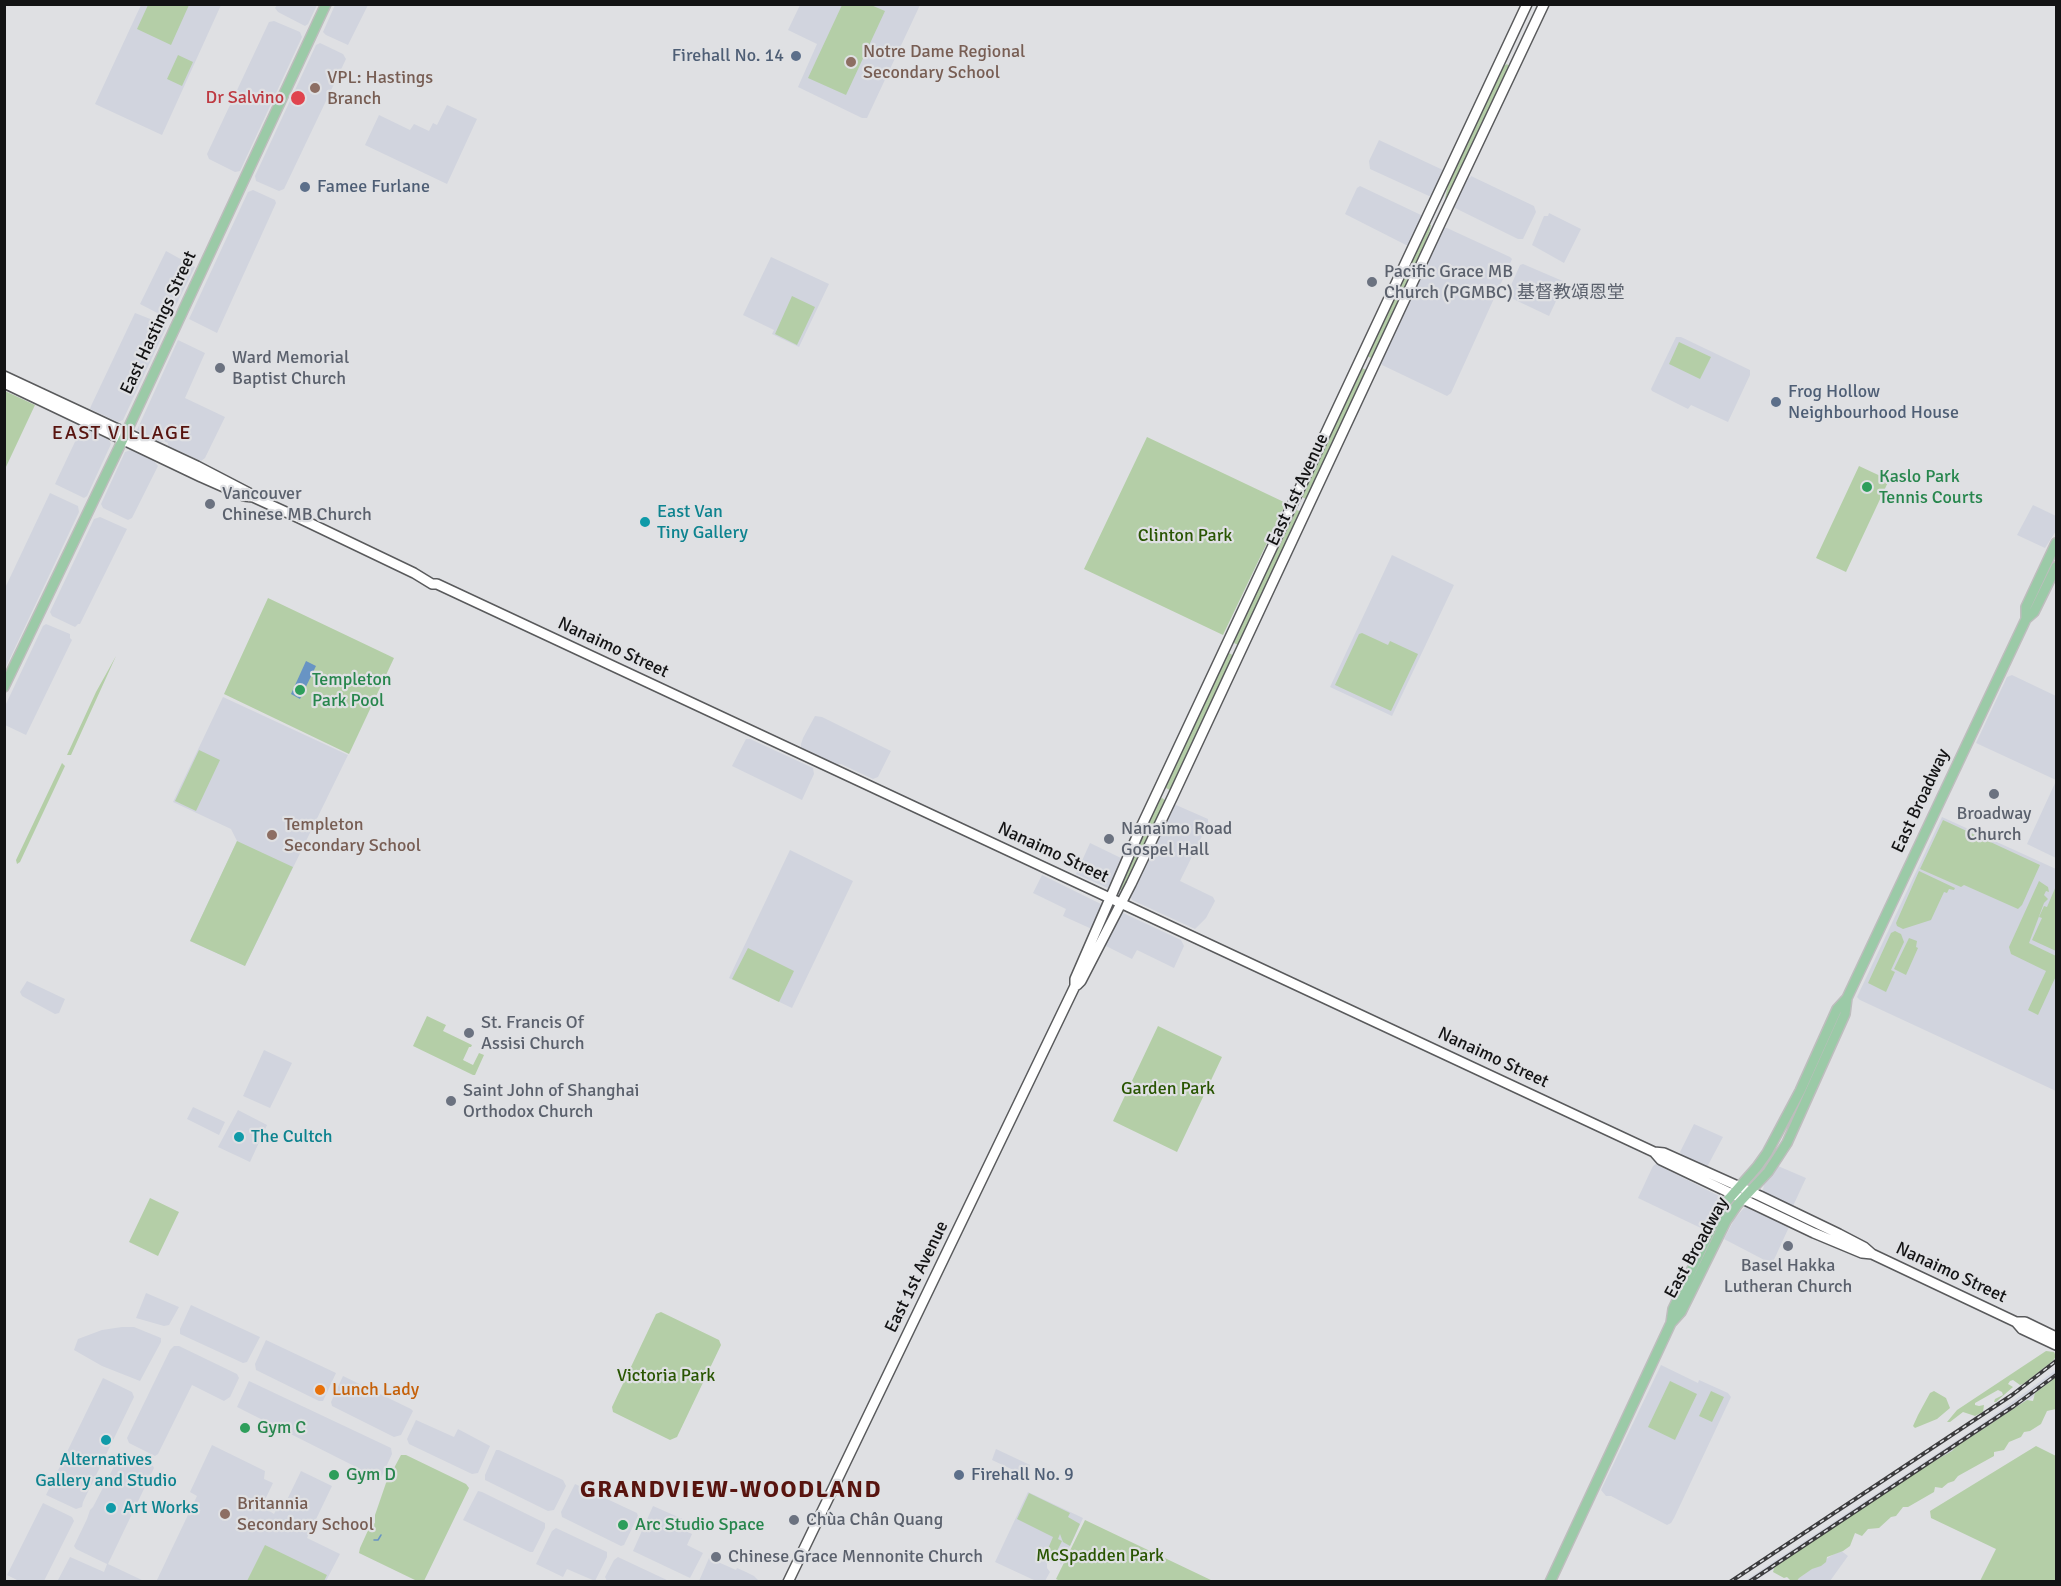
<!DOCTYPE html>
<meta charset="utf-8">
<style>
body{margin:0}
#map{position:relative;width:2061px;height:1586px;overflow:hidden;background:#dfe0e3;font-family:Signika,sans-serif}
canvas{display:block}
.frame{position:absolute;inset:0;border:6px solid #131314;pointer-events:none}
</style>
<div id="map">
<canvas width="2061" height="1586"></canvas>
<div class="frame"></div>
</div>
<script>
const g = document.querySelector('canvas').getContext('2d');
g.lineJoin = 'round';
function fill(path, color) { g.fillStyle = color; g.fill(path, 'evenodd'); }
const toPath = rows => new Path2D(rows.map(r => 'M' + r).join(''));
function trace(path, color, width, dash) { g.strokeStyle = color; g.lineWidth = width; g.lineCap = dash ? 'butt' : 'round'; g.setLineDash(dash || []); g.stroke(path); }
function drawText(font, color, halo, rows, align = 'center') {
  g.font = font + ' Signika,"Noto Sans SC",sans-serif'; g.lineWidth = 4.5; g.setLineDash([]); g.textBaseline = 'middle'; g.strokeStyle = halo; g.fillStyle = color; for (const [text, x, y, turn = 0] of rows) {
    g.save(); g.translate(x, y); g.rotate((+turn || 0) * Math.PI / 180); g.textAlign = isNaN(turn) ? turn : align; if (halo) g.strokeText(text, 0, 0); g.fillText(text, 0, 0); g.restore();
  }
}
fill(toPath([
 [141,5,221,5,162,135,95,104],
 [277,5,277,4,317,5,308,24,305,26,278,12,275,8],
 [335,5,368,5,348,45,326,35,323,32],
 [800,5,920,5,867,118,862,118,798,87,817,44,788,30],
 [274,21,300,32,302,37,240,171,235,172,209,159,207,154,269,22],
 [320,43,343,54,346,59,284,189,279,191,256,181,255,176,316,45],
 [447,105,477,119,447,184,365,145,379,115,410,130,414,124,429,131,433,123,437,125],
 [1379,140,1445,171,1434,194,1429,196,1370,169,1369,161],
 [1471,176,1534,206,1536,212,1523,239,1518,239,1455,208,1454,205,1467,177,1470,178],
 [1360,186,1421,215,1422,219,1410,245,1406,245,1345,214,1357,188],
 [253,190,275,200,276,203,217,333,189,319,248,192],
 [1549,213,1581,229,1564,263,1532,245,1544,216,1548,216],
 [1443,228,1447,228,1510,257,1512,259,1451,393,1447,396,1382,365,1380,362],
 [166,251,195,267,169,319,140,304],
 [771,257,829,284,799,347,772,334,774,330,743,315],
 [1523,264,1565,282,1549,316,1509,297,1508,292,1520,265],
 [135,313,163,324,166,328,123,420,118,422,90,409,91,406],
 [1676,337,1681,337,1750,370,1750,375,1728,422,1691,405,1688,409,1652,391,1651,389],
 [178,340,205,353,185,398,225,417,205,458,201,461,168,446,168,443,164,441,161,442,137,430],
 [82,427,109,440,111,444,87,496,84,498,55,484],
 [131,450,154,461,158,466,132,518,128,520,103,508,101,504,125,452],
 [50,493,78,506,79,512,5,669,5,588],
 [2033,505,2056,516,2056,531,2045,548,2017,535],
 [100,517,127,529,80,624,78,624,75,627,52,616,50,612,94,519],
 [1392,555,1454,585,1392,716,1330,687],
 [46,624,70,634,70,638,72,640,26,735,5,725,5,706,43,626],
 [2012,675,2056,696,2056,780,1976,743,2007,677],
 [223,697,348,755,245,966,190,941,237,841,231,829,173,802],
 [815,716,822,717,891,751,878,777,873,779,841,764,836,765,801,747,801,744,803,738],
 [746,739,750,739,813,768,814,774,802,800,732,766],
 [2056,781,2056,858,2027,844],
 [1173,805,1176,805,1208,819,1208,824,1180,881,1213,897,1215,901,1206,918,1195,929,1132,900,1130,896],
 [1942,817,2056,869,2056,1091,1860,1000,1857,997],
 [1090,843,1123,859,1108,888,1076,874],
 [790,850,853,881,792,1008,729,978],
 [1042,875,1103,905,1094,930,1063,916,1066,909,1033,893],
 [1123,913,1181,940,1184,946,1174,968,1137,950,1132,959,1104,945,1119,915],
 [27,981,65,999,59,1013,55,1014,22,996,20,992],
 [264,1050,292,1063,270,1108,243,1096],
 [193,1107,225,1122,219,1135,187,1119],
 [238,1110,267,1125,250,1162,218,1147],
 [1694,1124,1723,1137,1707,1167,1682,1156,1680,1152],
 [1656,1164,1719,1196,1719,1202,1705,1230,1638,1198,1653,1166],
 [1778,1166,1806,1178,1793,1206,1764,1193,1763,1190,1764,1184],
 [1745,1207,1789,1227,1772,1264,1724,1239,1735,1218],
 [146,1293,179,1307,169,1325,164,1326,136,1318],
 [191,1305,260,1337,247,1362,243,1363,180,1334,180,1329],
 [122,1327,134,1327,161,1338,161,1342,140,1381,102,1366,74,1350,78,1339,102,1330],
 [266,1340,336,1373,323,1401,319,1401,256,1370,255,1364],
 [174,1346,179,1346,237,1374,239,1378,230,1397,224,1401,192,1385,158,1454,155,1456,129,1443,127,1438,170,1350],
 [1661,1365,1698,1383,1699,1380,1728,1393,1731,1397,1674,1518,1671,1523,1667,1525,1611,1496,1606,1496,1601,1490],
 [2056,1370,2056,1380,2009,1415,1755,1581,1743,1582,1986,1421],
 [343,1376,411,1409,413,1411,401,1435,394,1437,332,1406,331,1402],
 [103,1378,132,1392,134,1397,83,1502,82,1507,76,1509,46,1495],
 [249,1381,391,1448,392,1454,381,1478,378,1478,237,1407],
 [416,1420,454,1437,458,1429,490,1446,478,1473,472,1474,409,1444,407,1439],
 [212,1445,265,1471,264,1479,273,1483,262,1506,274,1514,279,1504,284,1506,301,1471,332,1486,307,1538,340,1554,326,1581,156,1582,197,1496,190,1492],
 [996,1449,1030,1465,1026,1473,1022,1474,992,1460],
 [496,1450,499,1450,563,1480,566,1486,554,1510,548,1511,485,1480,485,1475],
 [122,1451,152,1464,154,1468,108,1564,144,1581,57,1582,70,1557,104,1572,107,1564,76,1549,74,1546,87,1519,90,1510,93,1507],
 [575,1484,637,1513,638,1516,624,1545,621,1546,562,1517,561,1512],
 [478,1491,482,1492,545,1523,545,1528,533,1552,530,1552,463,1520],
 [1028,1492,1083,1518,1061,1565,1059,1561,1055,1558,1050,1559,1047,1562,1047,1568,1050,1572,1045,1581,1036,1581,995,1562],
 [43,1503,72,1517,74,1521,44,1581,19,1581,7,1575],
 [653,1506,685,1520,681,1529,692,1534,687,1545,703,1553,690,1578,633,1551],
 [556,1528,607,1552,607,1557,595,1581,567,1569,563,1577,536,1564,552,1531],
 [1840,1550,1848,1556,1830,1581,1797,1582,1799,1577],
 [618,1557,620,1558,669,1581,607,1581,605,1577,614,1560],
 [709,1558,736,1570,737,1568,746,1572,754,1576,759,1581,699,1581]
]), '#d1d4de');
fill(toPath([
 [148,5,189,5,171,45,137,29],
 [842,5,871,5,885,11,846,95,808,78],
 [178,55,193,62,182,86,167,79],
 [1507,64,1511,68,1456,185,1445,199,1448,185,1468,135,1502,67],
 [1429,224,1431,225,1430,230,1423,248,1374,356,1371,358,1365,355,1425,229],
 [792,296,815,307,797,345,775,334],
 [1679,342,1711,357,1700,379,1669,364],
 [1360,367,1368,371,1308,500,1300,496],
 [5,391,35,405,5,469],
 [1147,437,1286,503,1223,635,1084,569],
 [1859,466,1889,480,1846,572,1816,558],
 [1294,509,1302,512,1240,646,1232,642],
 [268,598,394,658,349,754,224,694],
 [1362,633,1388,645,1390,641,1418,654,1391,711,1335,685,1359,634],
 [1229,653,1234,656,1172,791,1164,787,1226,654],
 [116,656,71,755,67,755,96,692],
 [199,750,220,760,196,811,175,801],
 [62,763,65,766,20,862,17,864,16,860],
 [1158,799,1162,798,1166,801,1123,891,1120,890],
 [1943,820,2040,865,2022,905,2018,909,1964,885,1961,887,1920,869],
 [237,841,293,867,245,966,190,941],
 [1919,871,1955,888,1954,890,1949,889,1947,893,1944,892,1931,920,1903,929,1897,926,1896,923],
 [2039,881,2048,887,2049,892,2046,891,2044,895,2048,899,2044,903,2029,943,2056,956,2056,976,2038,1015,2028,1010,2046,971,2011,954,2009,947],
 [2056,886,2056,951,2032,940,2042,918,2039,917,2044,906,2047,907],
 [1895,931,1901,934,1904,942,1891,970,1895,972,1886,992,1868,983,1891,933],
 [1909,938,1917,941,1916,947,1918,948,1906,975,1894,969],
 [748,948,794,971,779,1002,732,979],
 [427,1016,446,1025,443,1031,472,1045,471,1047,469,1047,463,1060,473,1065,479,1053,484,1055,475,1075,473,1075,413,1046],
 [1158,1026,1222,1057,1177,1152,1113,1121],
 [150,1198,179,1212,158,1256,129,1242],
 [661,1312,719,1340,721,1345,677,1437,670,1440,613,1412,612,1407,656,1314],
 [2046,1351,2054,1352,2056,1356,2053,1361,2023,1384,2020,1385,2013,1380,2010,1381,2008,1384,2013,1387,1996,1402,1994,1402,1995,1399,2003,1395,2002,1392,1998,1390,1975,1403,1975,1405,1979,1406,1984,1405,1983,1412,1975,1416,1963,1412,1950,1422,1947,1422,1957,1410],
 [2056,1377,2056,1409,2047,1411,2041,1424,2030,1431,2024,1432,2021,1437,2009,1442,2004,1450,1994,1452,1994,1456,1958,1476,1954,1481,1948,1483,1942,1488,1935,1487,1934,1492,1908,1507,1903,1507,1896,1516,1891,1517,1879,1528,1868,1529,1862,1536,1855,1533,1850,1546,1843,1551,1827,1557,1826,1562,1821,1566,1812,1569,1799,1578,1797,1581,1791,1581,1787,1577,1784,1578,1773,1572,1775,1565,1927,1465,1952,1451,1959,1443,1968,1439,2016,1407,2027,1400,2033,1401,2035,1393],
 [1670,1381,1697,1394,1675,1440,1648,1427],
 [1711,1391,1724,1397,1712,1422,1699,1416],
 [1934,1391,1946,1398,1950,1408,1937,1419,1915,1428,1913,1426,1918,1415,1930,1393],
 [2036,1446,2056,1456,2056,1581,1980,1581,1996,1549,1931,1518,1930,1511],
 [401,1455,406,1455,466,1484,469,1488,424,1581,417,1581,359,1553,360,1548,370,1526,375,1523,375,1515,386,1483],
 [1029,1493,1070,1513,1068,1517,1080,1524,1070,1546,1063,1542,1060,1534,1058,1539,1062,1541,1055,1555,1047,1551,1053,1537,1017,1519],
 [1085,1520,1213,1581,1060,1581,1056,1579],
 [265,1545,327,1575,324,1581,247,1581]
]), '#b4cea7');
fill(toPath([
 [306,661,316,666,300,699,291,694]
]), '#6894c4');
trace(toPath([
 [374,1540,378,1540,381,1535]
]), '#6894c4', 1.5);
const secondary = toPath([
 [4,376,197,466,249,493],
 [4,383,201,477,244,496,253,497,299,518,414,573,432,584,437,584,1654,1152,1664,1153,1760,1196,1839,1234,1864,1247,1872,1254,2016,1322,2022,1329,2056,1345],
 [1077,985,1081,981,1131,884,1172,798,1439,226,1544,4],
 [1654,1152,1661,1160,1684,1171,1814,1233,1862,1253,1872,1254],
 [2016,1322,2025,1322,2056,1337],
 [788,1582,1075,986,1075,979,1142,825,1527,4]
]);
const primary = toPath([
 [2026,619,2026,607,2056,543],
 [4,687,126,433,326,4],
 [1672,1322,1681,1312,1726,1221,1737,1205,1768,1172,1787,1143,1845,1014,1847,998],
 [1550,1582,1671,1323,1673,1309,1708,1235,1727,1201,1757,1167,1767,1153,1800,1091,1837,1009,1847,998,2026,619,2034,612,2056,567]
]);
trace(secondary, '#595a5c', 12);
trace(primary, '#bdbdbd', 12);
trace(secondary, '#fff', 9);
trace(primary, '#9bcaa7', 9);
const rail = toPath([
 [1730,1582,2012,1395,2056,1361],
 [1749,1582,2014,1406,2056,1375]
]);
trace(rail, '#3b3b3d', 4);
trace(rail, '#dfe0e3', 1.5, [4.5]);
for (const [x, y, r, color] of [
 [796,56,6,"#5c6f8a"],
 [851,62,6,"#8d6e63"],
 [315,88,6,"#8d6e63"],
 [298,98,8,"#e0444e"],
 [305,187,6,"#5c6f8a"],
 [1372,282,6,"#6b7280"],
 [220,368,6,"#6b7280"],
 [1776,402,6,"#5c6f8a"],
 [1867,487,6,"#2e9e5b"],
 [210,504,6,"#6b7280"],
 [645,522,6,"#0f9aa8"],
 [300,690,6,"#2e9e5b"],
 [1994,794,6,"#6b7280"],
 [272,835,6,"#8d6e63"],
 [1109,839,6,"#6b7280"],
 [469,1033,6,"#6b7280"],
 [451,1101,6,"#6b7280"],
 [239,1137,6,"#0f9aa8"],
 [1788,1246,6,"#6b7280"],
 [320,1390,6,"#e8710a"],
 [245,1428,6,"#2e9e5b"],
 [106,1440,6,"#0f9aa8"],
 [334,1475,6,"#2e9e5b"],
 [959,1475,6,"#5c6f8a"],
 [111,1508,6,"#0f9aa8"],
 [225,1514,6,"#8d6e63"],
 [794,1520,6,"#6b7280"],
 [623,1525,6,"#2e9e5b"],
 [716,1557,6,"#6b7280"]
]) { const dot = new Path2D(); dot.arc(x, y, r, 0, 2 * Math.PI); g.fillStyle = color; g.fill(dot); trace(dot, '#dfe0e3', 2); }
drawText('18px', '#785e54', '#dfe0e3', [
 ["Notre Dame Regional",863,52],
 ["Secondary School",863,73],
 ["VPL: Hastings",327,78],
 ["Branch",327,99],
 ["Templeton",284,825],
 ["Secondary School",284,846],
 ["Britannia",237,1504],
 ["Secondary School",237,1525]
], 'left');
drawText('18px', '#4e5e75', '#dfe0e3', [
 ["Firehall No. 14",784,56,"right"],
 ["Famee Furlane",317,187],
 ["Frog Hollow",1788,392],
 ["Neighbourhood House",1788,413],
 ["Firehall No. 9",971,1475]
], 'left');
drawText('18px', '#be3a42', '#dfe0e3', [
 ["Dr Salvino",284,98]
], 'right');
drawText('18px', '#5b616d', '#dfe0e3', [
 ["Pacific Grace MB",1384,272],
 ["Church (PGMBC) 基督教頌恩堂",1384,293],
 ["Ward Memorial",232,358],
 ["Baptist Church",232,379],
 ["Vancouver",222,494],
 ["Chinese MB Church",222,515],
 ["Broadway",1994,814,"center"],
 ["Church",1994,835,"center"],
 ["Nanaimo Road",1121,829],
 ["Gospel Hall",1121,850],
 ["St. Francis Of",481,1023],
 ["Assisi Church",481,1044],
 ["Saint John of Shanghai",463,1091],
 ["Orthodox Church",463,1112],
 ["Basel Hakka",1788,1266,"center"],
 ["Lutheran Church",1788,1287,"center"],
 ["Chùa Chân Quang",806,1520],
 ["Chinese Grace Mennonite Church",728,1557]
], 'left');
drawText('18px', '#131314', '#dfe0e3', [
 ["East Hastings Street",159,323,-65],
 ["East 1st Avenue",1298,490,-65],
 ["Nanaimo Street",613,648,25],
 ["East Broadway",1921,801,-65],
 ["Nanaimo Street",1053,853,25],
 ["Nanaimo Street",1493,1058,25],
 ["East Broadway",1697,1248,-61],
 ["Nanaimo Street",1951,1273,25],
 ["East 1st Avenue",917,1277,-64]
]);
drawText('18px', '#27864d', '#dfe0e3', [
 ["Kaslo Park",1879,477],
 ["Tennis Courts",1879,498],
 ["Templeton",312,680],
 ["Park Pool",312,701],
 ["Gym C",257,1428],
 ["Gym D",346,1475],
 ["Arc Studio Space",635,1525]
], 'left');
drawText('18px', '#0d838f', '#dfe0e3', [
 ["East Van",657,512],
 ["Tiny Gallery",657,533],
 ["The Cultch",251,1137],
 ["Alternatives",106,1460,"center"],
 ["Gallery and Studio",106,1481,"center"],
 ["Art Works",123,1508]
], 'left');
drawText('18px', '#295502', '#dfe0e3', [
 ["Clinton Park",1185,536],
 ["Garden Park",1168,1089],
 ["Victoria Park",666,1376],
 ["McSpadden Park",1100,1556]
]);
drawText('18px', '#c56008', '#dfe0e3', [
 ["Lunch Lady",332,1390]
], 'left');
g.letterSpacing = '1.5px';
drawText('20px', '#58140f', '#dfe0e3', [
 ["EAST VILLAGE",122,434]
]);
g.letterSpacing = '0px';
g.letterSpacing = '1.5px';
drawText('bold 24px', '#58140f', '#dfe0e3', [
 ["GRANDVIEW-WOODLAND",731,1491]
]);
g.letterSpacing = '0px';
</script>
